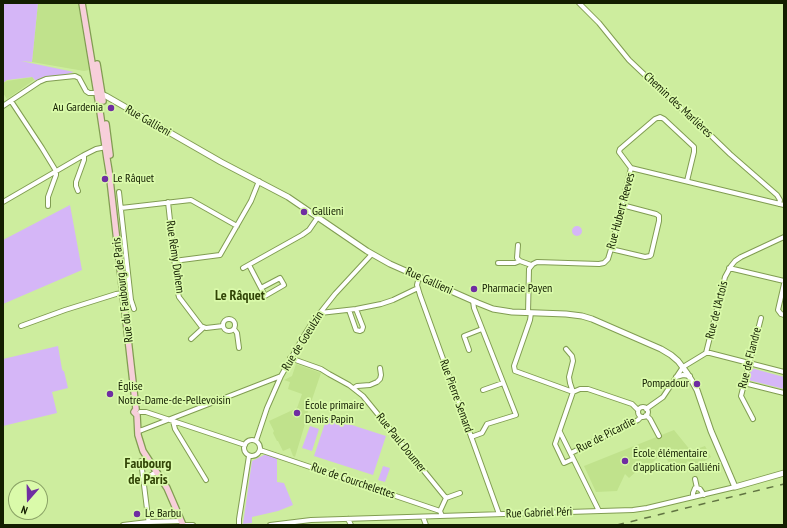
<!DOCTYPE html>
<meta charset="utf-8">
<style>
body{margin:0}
#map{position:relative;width:787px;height:528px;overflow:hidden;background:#cded9e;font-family:"PT Sans Narrow",sans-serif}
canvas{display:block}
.frame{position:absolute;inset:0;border:4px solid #131e00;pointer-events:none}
.north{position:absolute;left:8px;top:480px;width:40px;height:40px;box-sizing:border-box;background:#dafaaa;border:1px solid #8aa266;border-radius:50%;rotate:200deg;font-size:11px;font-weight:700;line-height:16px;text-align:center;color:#131e00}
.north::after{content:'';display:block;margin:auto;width:14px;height:18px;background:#6f2da2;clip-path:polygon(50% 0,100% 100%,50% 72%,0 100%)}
</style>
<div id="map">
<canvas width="787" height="528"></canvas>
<div class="frame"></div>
<div class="north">N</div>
</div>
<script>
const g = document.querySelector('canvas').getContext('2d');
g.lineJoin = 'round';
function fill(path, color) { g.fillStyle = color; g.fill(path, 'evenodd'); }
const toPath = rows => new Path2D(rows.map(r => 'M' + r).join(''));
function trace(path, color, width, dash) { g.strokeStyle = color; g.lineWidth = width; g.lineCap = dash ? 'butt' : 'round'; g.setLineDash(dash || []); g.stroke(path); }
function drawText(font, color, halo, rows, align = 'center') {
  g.font = font + ' "PT Sans Narrow",sans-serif'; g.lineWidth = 3.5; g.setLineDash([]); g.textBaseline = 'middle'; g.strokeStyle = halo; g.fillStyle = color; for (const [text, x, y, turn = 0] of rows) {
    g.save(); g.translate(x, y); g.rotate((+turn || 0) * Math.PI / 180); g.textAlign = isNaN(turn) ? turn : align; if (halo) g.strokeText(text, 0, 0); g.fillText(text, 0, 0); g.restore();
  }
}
fill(toPath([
 [38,3,78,3,89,70,84,71,32,62],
 [33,77,34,80,7,99,3,93,3,83,7,81],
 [296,364,321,373,304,423,305,424,295,457,293,456,290,448,283,451,278,441,277,441,273,433,274,431,269,421,297,408,302,394,288,389,290,382,284,380,292,376],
 [674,430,691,451,705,446,711,457,695,467,688,461,679,470,676,467,674,468,667,460,668,459,665,455,668,452,665,450,643,472,640,468,629,478,625,474,617,491,596,492,584,466]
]), '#c0e28c');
fill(toPath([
 [3,3,38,3,32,62,21,61,74,72,64,75,43,77,36,81,32,77,7,80,3,83],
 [70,205,82,270,3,304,3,240],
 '572 231a5 5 0 1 1 10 0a5 5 0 1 1-10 0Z',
 [58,346,62,369,63,371,64,371,68,388,52,392,57,413,3,426,3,359],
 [751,368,784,377,784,389,748,380],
 [327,417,386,436,373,475,314,456],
 [310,426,319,429,312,451,302,448],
 [266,454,277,458,277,482,284,483,293,505,278,511,252,517,252,523,243,524,252,461],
 [383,466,390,468,385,482,378,480]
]), '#d5b6f7');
const minor = toPath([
 [579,3,599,23,629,60,669,98,700,125,730,154,777,195,780,200,779,204],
 [11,101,42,148,56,171,56,175,48,197,48,206],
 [3,106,39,82,46,79,75,76,79,78,86,91,89,93,97,93],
 [631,168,619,152,620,149,655,119,660,117,664,119,694,147,694,152,687,181],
 [78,191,76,186,76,182,84,160,84,155],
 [119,192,131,300,134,309],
 [3,202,84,155,96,149,106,147],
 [168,202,178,293,179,297,201,326,206,328,223,326],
 [121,208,191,200,237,226],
 [518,245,517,258,520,261],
 [611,249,645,257,650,256,651,255,659,221,659,216,656,214,622,205],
 [174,261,220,255,251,201,259,181],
 [498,263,515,263,520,261,531,265],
 [249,265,261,288,265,296,284,285,280,278,261,288],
 [243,268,302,235,309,230,318,217],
 [729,268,784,281],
 [419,277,417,285,420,295,499,514],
 [784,284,778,310,781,314,784,315],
 [349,310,356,330,360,331,362,330,363,327,356,309],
 [320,313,356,309,381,304,393,300,418,288],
 [528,313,529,269,533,264,537,262,599,264,604,263,608,259,611,249,631,168,784,205],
 [531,313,530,320,514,366,515,371,573,392,580,389,588,389,632,404,638,410],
 '223 325a6 6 0 1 1 12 0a6 6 0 1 1-12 0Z',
 [21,326,65,310,116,294,123,293],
 [234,329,237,333,239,348],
 [191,339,203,328],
 [566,349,572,356,573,361,569,377,570,383,573,392,555,444,564,463,573,459],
 [469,350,464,336,482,329],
 [706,353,725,277,731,266,735,261,741,257,784,237],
 [290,358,321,369,329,374,349,385,363,396,446,498,440,511],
 [676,377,683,375,690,376],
 [744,383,784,393],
 [354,388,357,386,370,385,377,382,380,379,381,375,380,368],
 [483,390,503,383],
 '638 412a5 5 0 1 1 10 0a5 5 0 1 1-10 0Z',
 [646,409,663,397,683,367,706,353,710,353,784,372],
 [140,412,146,412,245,445],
 [646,415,650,419,659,436],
 [753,419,741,396,761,318],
 [173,421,175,429,206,480],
 [138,431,142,430,281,376],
 [560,432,599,511],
 [471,437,482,433,487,424,516,415,474,308,473,301],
 '244 448a8 8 0 1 1 16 0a8 8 0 1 1-16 0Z',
 [256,441,267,408,281,376,305,334,312,323,335,294,372,254],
 [260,450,440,511,442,516],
 [571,453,638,420,641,417],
 [141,461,149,525],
 [695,479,697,488],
 [143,480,156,472],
 [693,497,693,493,695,488,697,488,700,489,704,495],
 [446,498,460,493],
 [423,517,426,525],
 [348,519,351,525],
 [123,525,148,522,181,521],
 [182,525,193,525],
 [239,525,239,519,249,456],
 [270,525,311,520,633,510,647,508,735,487]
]);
const tertiary = toPath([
 [99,93,106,96,221,162,288,197,367,251,390,264,478,303,493,309,512,312,566,314,582,316,592,319,661,349,671,355,678,361,687,373,692,381,697,390,711,431,735,487,784,473]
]);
const secondary = toPath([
 [82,3,99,105,107,159,109,171,136,409,134,412,137,415,138,435,143,451,167,488,183,525],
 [97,64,103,101],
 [106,124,110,155]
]);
trace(minor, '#819d52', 6);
trace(tertiary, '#819d52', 7);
trace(secondary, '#819d52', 8);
trace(minor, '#fff', 4);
trace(tertiary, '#fff', 5);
trace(secondary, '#f7cfda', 5.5);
trace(toPath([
 [617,525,784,484]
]), '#617442', 1.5, [7, 7]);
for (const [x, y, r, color] of [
 [111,108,4,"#6f2da2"],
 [105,179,4,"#6f2da2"],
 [304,212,4,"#6f2da2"],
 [474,289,4,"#6f2da2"],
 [697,384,4,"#6f2da2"],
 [110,394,4,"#6f2da2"],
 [297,413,4,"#6f2da2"],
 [625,461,4,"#6f2da2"],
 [137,514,4,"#6f2da2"]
]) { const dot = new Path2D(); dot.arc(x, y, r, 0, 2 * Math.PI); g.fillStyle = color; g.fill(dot); trace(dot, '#dafaaa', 1.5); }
drawText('12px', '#131e00', '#dafaaa', [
 ["Chemin des Marlières",678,105,43],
 ["Rue Gallieni",148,121,30],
 ["Rue Hubert Reeves",621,211,-75],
 ["Rue Rémy Duhem",175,257,82],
 ["Rue Gallieni",429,281,24],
 ["Rue du Faubourg de Paris",123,290,-97],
 ["Rue de l'Artois",717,310,-76],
 ["Rue de Goeulzin",303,341,-58],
 ["Rue de Flandre",750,358,-76],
 ["Rue Pierre Semard",456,396,70],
 ["Rue de Picardie",606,435,-27],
 ["Rue Paul Doumer",401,443,51],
 ["Rue de Courchelettes",353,481,19],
 ["Rue Gabriel Péri",539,513,-2]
]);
drawText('12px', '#131e00', '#dafaaa', [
 ["Au Gardenia",103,108,"right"],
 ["Le Râquet",113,179],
 ["Gallieni",312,212],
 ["Pharmacie Payen",482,289],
 ["Pompadour",689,384,"right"],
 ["Église",118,387],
 ["Notre-Dame-de-Pellevoisin",118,401],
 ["École primaire",305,406],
 ["Denis Papin",305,420],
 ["École élémentaire",633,454],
 ["d'application Galliéni",633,468],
 ["Le Barbu",145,514]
], 'left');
drawText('bold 14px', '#314406', '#dafaaa', [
 ["Le Râquet",240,296],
 ["Faubourg",148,464],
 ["de Paris",148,480]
]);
</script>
